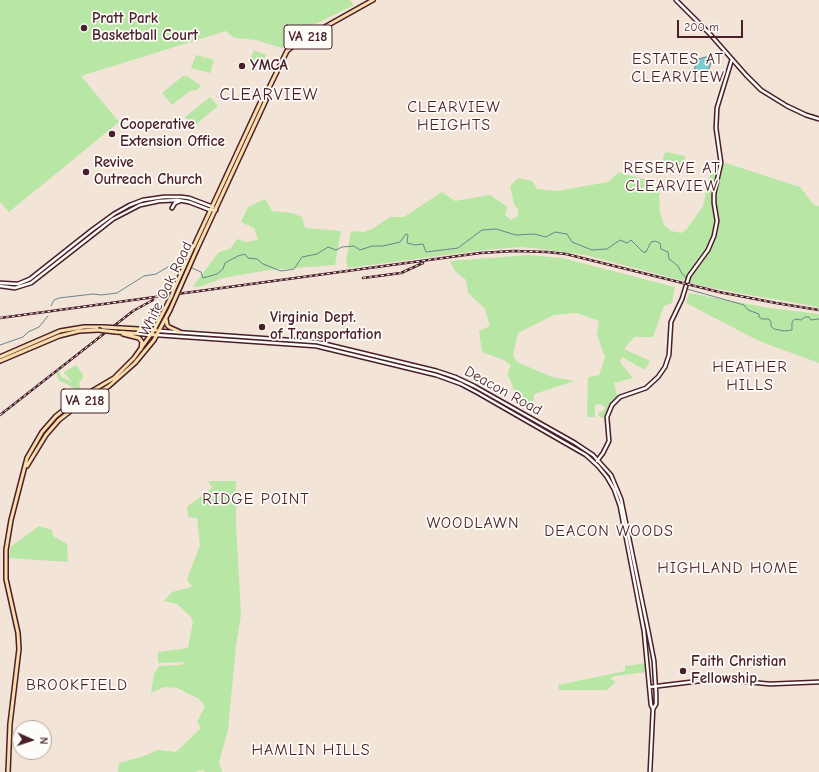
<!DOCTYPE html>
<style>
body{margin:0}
#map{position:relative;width:819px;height:772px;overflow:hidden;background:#f3e4d8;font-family:"Comic Neue",sans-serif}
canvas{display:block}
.north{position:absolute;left:12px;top:720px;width:40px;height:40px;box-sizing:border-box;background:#fdfcf7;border:1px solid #b5a4a5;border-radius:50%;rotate:93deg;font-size:11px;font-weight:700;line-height:16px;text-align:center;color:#4a1f2b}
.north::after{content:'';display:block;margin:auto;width:14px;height:18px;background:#4a1f2b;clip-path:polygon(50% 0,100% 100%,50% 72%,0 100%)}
.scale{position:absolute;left:677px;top:20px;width:66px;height:18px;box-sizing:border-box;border:2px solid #4a1f2b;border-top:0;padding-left:5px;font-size:12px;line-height:14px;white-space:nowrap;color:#4a1f2b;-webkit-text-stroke:3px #fdfcf7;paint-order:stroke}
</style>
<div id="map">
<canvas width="819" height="772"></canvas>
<div class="north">N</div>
<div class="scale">200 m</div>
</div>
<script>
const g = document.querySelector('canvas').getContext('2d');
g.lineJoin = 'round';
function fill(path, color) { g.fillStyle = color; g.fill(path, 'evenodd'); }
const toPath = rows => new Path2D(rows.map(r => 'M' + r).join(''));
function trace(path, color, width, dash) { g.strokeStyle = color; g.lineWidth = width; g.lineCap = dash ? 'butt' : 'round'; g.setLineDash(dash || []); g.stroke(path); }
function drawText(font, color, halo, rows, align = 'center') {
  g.font = font + ' "Comic Neue",sans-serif'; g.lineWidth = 3.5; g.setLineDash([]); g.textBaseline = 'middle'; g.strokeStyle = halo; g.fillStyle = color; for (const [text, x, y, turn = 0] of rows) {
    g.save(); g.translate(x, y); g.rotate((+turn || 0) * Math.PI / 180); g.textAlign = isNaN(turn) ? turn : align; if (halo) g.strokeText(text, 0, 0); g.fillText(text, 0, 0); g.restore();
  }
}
fill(toPath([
 [0,0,350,0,354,5,297,33,282,48,256,40,234,38,226,31,81,76,119,122,9,212,0,202],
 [254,50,266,55,263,65,250,60],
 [196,55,204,57,202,65,205,57,214,60,210,73,191,68],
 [183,76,187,76,200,85,200,87,197,90,190,91,172,105,162,93],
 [210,97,218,106,193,127,185,117],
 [665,152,685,156,683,169,681,171,661,166],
 [726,163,800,187,814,205,819,206,819,307,744,294,707,287,585,255,542,249,521,247,484,250,348,268,346,261,351,231,364,232,372,229,390,217,404,217,442,192,455,201,490,195,508,207,505,215,511,220,518,216,518,210,514,204,510,186,518,178,532,181,537,189,557,191,608,182,619,172,623,174,648,180,659,188,660,213,664,225,671,231,681,233,686,230,703,206,710,174],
 [265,199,272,211,292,213,302,217,305,228,341,231,335,265,269,270,223,278,199,287,193,286,219,252,230,249,237,239,246,242,258,240,254,228,241,222,248,207],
 [528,255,562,258,675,287,672,303,664,306,653,337,634,337,624,349,650,361,645,370,622,357,620,362,633,378,614,383,617,396,604,418,600,417,598,414,599,412,603,411,605,407,600,404,595,405,595,417,587,417,588,379,589,377,599,375,605,357,597,335,599,321,577,313,554,315,518,333,513,355,517,362,552,377,575,381,534,394,533,403,538,417,521,407,518,397,521,393,514,390,510,379,507,374,511,366,504,360,482,352,479,331,490,326,485,309,468,293,466,280,455,271,450,261],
 [689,293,769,308,819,314,819,363,759,341,686,303],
 [76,365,84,376,79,383,81,392,59,380,56,373,59,371,61,377,72,382,64,373,64,372],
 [476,390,496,400,555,434,535,424],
 [208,481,236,481,236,524,241,614,236,646,228,730,219,762,222,772,205,772,203,770,195,772,118,772,119,763,141,757,158,750,176,752,201,728,197,722,205,706,199,699,177,688,164,687,151,693,154,674,159,666,181,665,186,662,158,663,158,652,188,648,193,622,190,616,177,604,164,601,172,592,192,587,187,579,200,545,197,518,188,517,187,507,212,488],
 [39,526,52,530,53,536,67,544,68,562,9,558,10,547],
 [646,663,647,672,615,676,611,678,610,679,615,681,615,683,607,690,559,690,558,685,625,671,625,666]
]), '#b8e6a5');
const water = toPath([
 [706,57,712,59,709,69,703,71,694,70,698,59,706,57]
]);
fill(water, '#7acbd1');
trace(water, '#67868f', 1);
trace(toPath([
 [190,267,201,272,203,278,217,274,223,269,225,263,238,256,245,254,248,258,257,259,263,264,281,271,294,269,302,257,317,254,328,247,336,250,342,247,354,246,360,250,372,246,383,246,400,242,406,234,408,235,407,243,415,245,423,244,426,252,458,248,482,230,496,229,516,235,534,234,546,237,555,232,567,234,572,242,592,250,607,249,620,240,627,243,631,240,643,252,646,252,651,242,655,241,660,243,661,249,668,252,669,259,678,266,681,272,686,278],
 [687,289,744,305,748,310,759,314,759,317,762,319,769,319,771,322,771,326,774,329,784,331,792,330,792,322,795,319,801,320,805,317,809,317,811,320,819,319],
 [51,306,54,300,59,298,93,294,101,295,117,293,144,276,156,274,173,264,183,265],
 [0,345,23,337,28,332,39,327,48,316]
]), '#67868f', 1);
const secondary = toPath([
 [676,0,709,33,746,75,761,90,787,106,806,115,819,119],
 [172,208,175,203,180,201],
 [0,283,18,284,30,279,92,230,114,214,130,205,143,200,164,197,181,197,189,198,213,207],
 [0,286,15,288,31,283,113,219,140,205,159,201,178,200,189,202,210,210,216,210],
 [160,331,317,342,437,371,455,377,474,386,575,443,593,455,611,475,621,499,648,630,654,661,656,694,656,704,653,709,650,772],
 [157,335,316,346,436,375,461,384,478,393,586,455,598,466,607,477,614,489,620,506,644,631,651,705,653,709],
 [597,461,603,453,609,441,607,417,612,405,620,397,646,388,658,377,665,367,669,355,671,322,682,299,689,276,708,250,714,236,717,221,714,203,714,194,721,163,716,128,717,108,732,59],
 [650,687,716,679,770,684,819,682]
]);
const primary = toPath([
 [197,249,254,126,266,100,265,96],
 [174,289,262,99,265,96,287,51,298,42,373,0],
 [166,319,167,325,169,327,180,332],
 [121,328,156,330],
 [116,332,157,335],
 [123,334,139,338,142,342,141,349],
 [0,357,60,331,84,327,103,327],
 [0,361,59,336,79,331,98,330],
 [27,466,46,435,59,420,77,406,109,386,135,363,154,340,170,310],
 [8,772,10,724,19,649,18,633,6,579,6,550,11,520,27,458,42,432,56,416,75,401,114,378,134,358,154,330,171,297]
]);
trace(secondary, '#4a1f2b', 5.5);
trace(primary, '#4a1f2b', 6);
trace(secondary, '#fdfcf7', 2.5);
trace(primary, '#f9ddab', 3);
const rail = toPath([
 [363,278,401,273,423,263],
 [0,318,480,253,514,251,547,252,566,254,719,292,776,303,819,310],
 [0,415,133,311,153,300]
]);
trace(rail, '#4a1f2b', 2.5);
trace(rail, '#fdfcf7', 1, [3]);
const primaryBridge = toPath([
 [171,297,174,289],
 [170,310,197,249],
 [103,327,121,328],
 [98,330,116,332]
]);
trace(primaryBridge, '#4a1f2b', 6, []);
trace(primaryBridge, '#f9ddab', 3);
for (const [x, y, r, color] of [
 [84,28,4,"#4a1f2b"],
 [242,66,4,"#4a1f2b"],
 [112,134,4,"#4a1f2b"],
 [86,172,4,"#4a1f2b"],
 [262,327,4,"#4a1f2b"],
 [683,671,4,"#4a1f2b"]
]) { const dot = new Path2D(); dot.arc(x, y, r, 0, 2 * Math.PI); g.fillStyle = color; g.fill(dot); trace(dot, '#fdfcf7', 1.5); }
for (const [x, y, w] of [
 [308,37,48],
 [85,401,48]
]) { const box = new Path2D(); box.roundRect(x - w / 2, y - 12, w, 24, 3); g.fillStyle = '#fdfcf7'; g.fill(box); trace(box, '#4a1f2b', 1); }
drawText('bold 14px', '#4a1f2b', null, [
 ["VA 218",308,37],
 ["VA 218",85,401]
]);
drawText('bold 15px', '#4a1f2b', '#fdfcf7', [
 ["Pratt Park",92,19],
 ["Basketball Court",92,36],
 ["YMCA",250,66],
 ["Cooperative",120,125],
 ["Extension Office",120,142],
 ["Revive",94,163],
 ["Outreach Church",94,180],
 ["Virginia Dept.",270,318],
 ["of Transportation",270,335],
 ["Faith Christian",691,662],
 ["Fellowship",691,679]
], 'left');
drawText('15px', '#4a1f2b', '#fdfcf7', [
 ["White Oak Road",166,289,-64],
 ["Deacon Road",503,391,29]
]);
g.letterSpacing = '1px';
drawText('16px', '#4a1f2b', '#fdfcf7', [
 ["ESTATES AT",678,59],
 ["CLEARVIEW",678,77],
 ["CLEARVIEW",454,107],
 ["HEIGHTS",454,125],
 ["RESERVE AT",672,168],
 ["CLEARVIEW",672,186],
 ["HEATHER",750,367],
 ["HILLS",750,385],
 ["RIDGE POINT",256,499],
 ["WOODLAWN",473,523],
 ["DEACON WOODS",609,531],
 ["HIGHLAND HOME",728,568],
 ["BROOKFIELD",77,685],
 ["HAMLIN HILLS",311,750]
]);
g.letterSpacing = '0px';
g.letterSpacing = '1px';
drawText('17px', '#4a1f2b', '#fdfcf7', [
 ["CLEARVIEW",269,95]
]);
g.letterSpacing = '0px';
</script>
